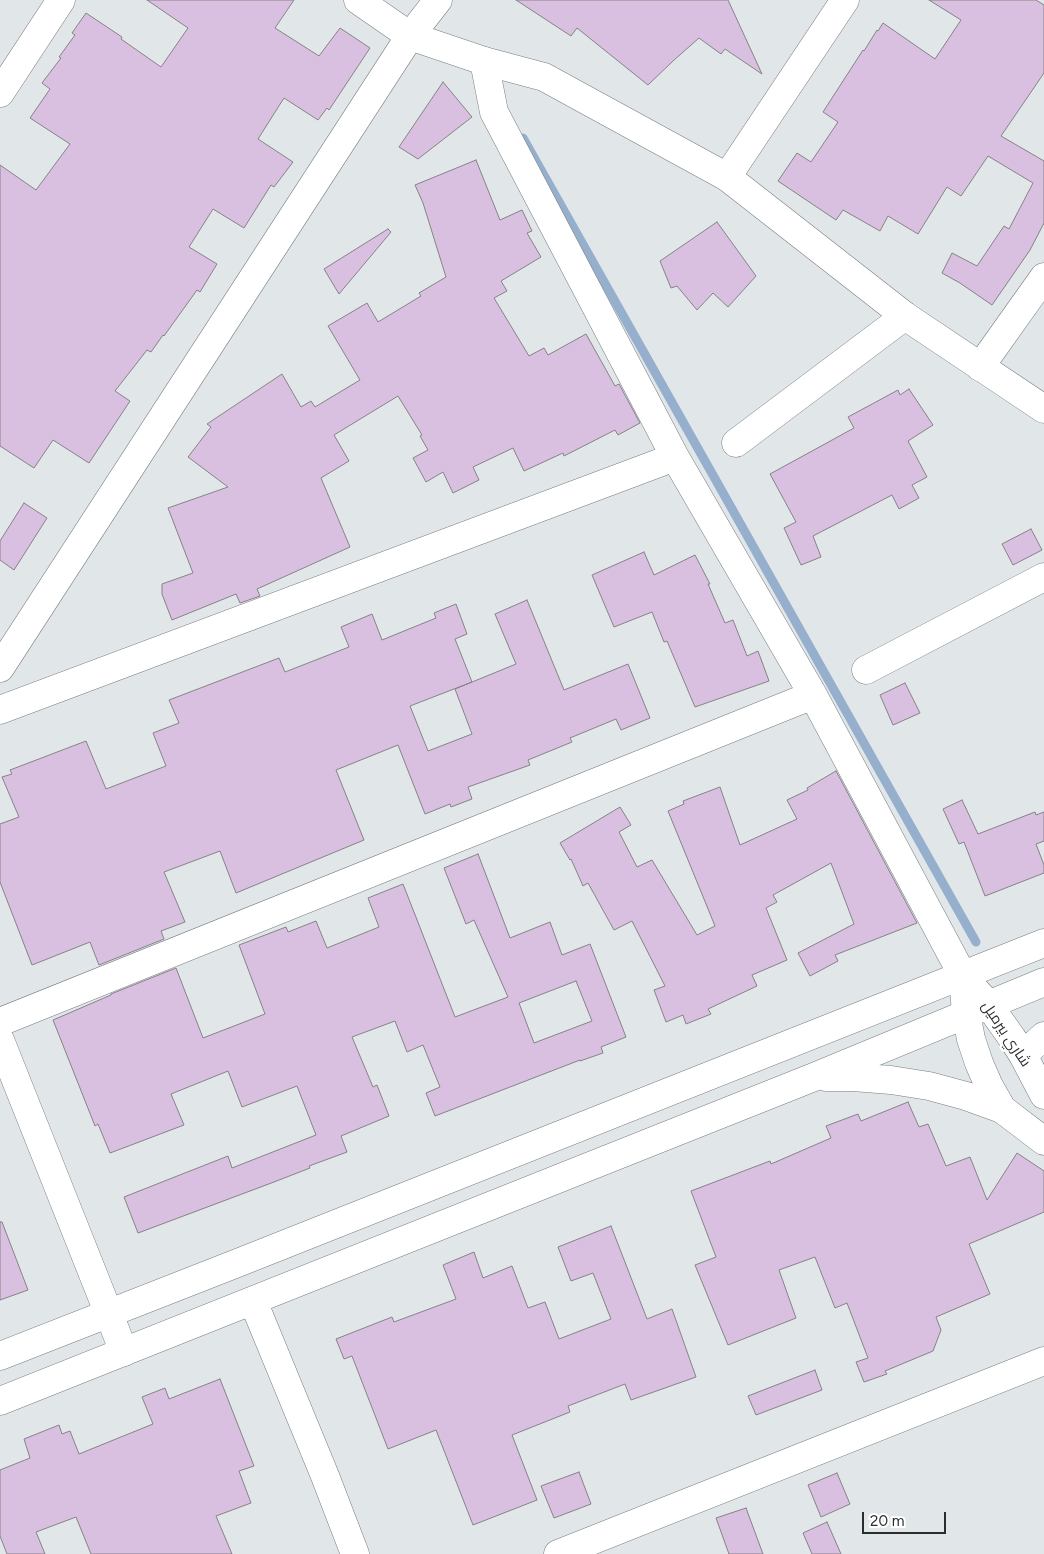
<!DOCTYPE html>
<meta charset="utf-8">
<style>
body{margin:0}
#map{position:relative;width:1044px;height:1554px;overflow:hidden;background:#e1e6e9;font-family:Figtree,sans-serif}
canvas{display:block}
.scale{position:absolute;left:862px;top:1512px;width:84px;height:22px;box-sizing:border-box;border:2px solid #2b2c2e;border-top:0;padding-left:6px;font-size:15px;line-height:18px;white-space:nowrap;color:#2b2c2e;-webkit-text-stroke:4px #fff;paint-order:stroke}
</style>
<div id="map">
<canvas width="1044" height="1554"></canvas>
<div class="scale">20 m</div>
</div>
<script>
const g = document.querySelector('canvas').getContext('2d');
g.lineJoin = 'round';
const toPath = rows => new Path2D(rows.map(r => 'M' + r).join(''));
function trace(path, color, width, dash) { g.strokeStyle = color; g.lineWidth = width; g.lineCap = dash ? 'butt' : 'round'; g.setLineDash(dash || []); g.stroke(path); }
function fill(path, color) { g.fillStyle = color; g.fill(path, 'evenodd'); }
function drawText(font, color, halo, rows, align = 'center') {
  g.font = font + ' Figtree,Cairo,sans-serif'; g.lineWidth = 4.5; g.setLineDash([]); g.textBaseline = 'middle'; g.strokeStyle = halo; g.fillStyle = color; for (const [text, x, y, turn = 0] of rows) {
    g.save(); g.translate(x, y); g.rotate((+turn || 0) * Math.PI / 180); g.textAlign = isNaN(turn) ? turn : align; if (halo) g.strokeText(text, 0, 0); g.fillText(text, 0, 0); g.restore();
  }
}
trace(toPath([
 [523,138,976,942]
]), '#96afcd', 9);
const building = toPath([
 [147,0,294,0,275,28,319,56,340,28,370,48,329,110,327,108,318,120,284,98,258,139,293,162,274,187,271,185,244,228,213,209,189,247,217,264,200,292,197,290,164,336,163,335,151,352,147,350,115,391,130,401,89,463,53,440,34,468,0,446,0,165,36,190,70,144,30,118,50,89,42,83,61,58,59,57,75,35,72,33,86,13,122,37,121,39,161,67,188,28,147,0],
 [516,0,728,0,762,74,725,49,721,54,699,38,673,61,648,85,577,28,571,36,516,0],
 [929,0,1036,0,1044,5,1044,73,1001,136,1044,161,1044,223,1030,250,992,305,960,283,942,273,952,253,977,266,1004,226,1009,229,1033,183,988,156,961,196,947,187,918,234,888,216,880,231,843,210,836,220,778,181,797,153,811,162,838,122,823,112,863,50,864,51,877,30,878,31,883,23,935,59,961,20,929,0],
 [443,82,472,117,418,159,399,147,443,82],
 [476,160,500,220,522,210,532,231,527,233,541,257,501,281,507,291,494,298,529,356,544,348,548,355,586,334,615,386,619,384,640,423,618,435,615,430,564,456,563,453,524,471,513,448,473,467,479,480,453,493,443,472,426,482,413,458,428,450,420,436,422,435,398,396,334,435,349,461,321,478,350,547,257,589,260,596,240,603,236,594,172,620,162,594,162,584,193,573,168,508,228,487,188,457,211,427,207,424,282,374,301,407,311,401,315,407,360,380,328,326,367,303,378,322,421,296,419,293,446,277,423,203,415,185,476,160],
 [717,222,756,276,728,307,713,293,697,310,677,286,671,288,660,261,717,222],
 [388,229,391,232,339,294,324,269,388,229],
 [909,389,933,425,908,441,927,477,912,485,919,498,899,509,892,495,813,536,821,557,801,565,784,528,796,522,770,474,854,428,848,417,898,390,900,395,909,389],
 [24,503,47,518,14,570,0,560,0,541,24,503],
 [1031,529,1042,550,1013,565,1002,544,1031,529],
 [644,552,654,575,695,555,710,584,708,584,725,623,733,620,747,656,758,651,769,681,695,707,667,641,664,642,652,612,614,627,592,575,644,552],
 [527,600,564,690,628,664,650,718,621,730,616,719,570,738,572,742,528,760,530,765,468,787,472,799,451,807,450,804,425,814,398,745,336,770,364,840,236,893,220,851,164,872,185,922,161,931,164,939,99,965,90,942,32,965,0,882,0,824,19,817,2,777,12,774,10,770,86,741,106,789,166,766,153,733,179,723,169,700,279,658,285,672,349,647,341,627,372,614,382,640,436,618,434,613,456,604,467,634,455,639,472,682,410,706,428,751,472,734,455,689,516,664,495,614,527,600],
 [905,683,920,713,893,725,880,695,905,683],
 [836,771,917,923,835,955,838,961,810,976,798,953,854,924,831,863,773,895,777,902,766,908,787,960,752,975,757,986,708,1009,711,1014,686,1024,683,1015,666,1022,654,990,665,986,632,921,614,930,588,883,583,886,571,859,570,860,560,843,620,807,631,825,619,832,637,867,652,860,697,935,715,926,668,811,684,804,683,801,720,787,740,845,797,819,787,800,808,790,807,788,836,771],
 [962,800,978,834,1035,812,1036,815,1044,812,1044,841,1036,844,1044,865,1044,873,985,896,964,842,959,844,943,809,962,800],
 [478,854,510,938,550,922,562,955,590,944,626,1037,601,1047,603,1053,580,1061,580,1060,435,1116,426,1093,440,1087,423,1045,407,1052,395,1021,352,1037,373,1087,377,1085,389,1116,341,1136,347,1152,309,1166,310,1168,274,1182,138,1233,124,1197,228,1156,232,1168,316,1135,297,1086,242,1107,228,1071,171,1094,184,1125,110,1153,98,1124,95,1126,53,1020,111,995,111,994,176,968,203,1038,265,1014,239,945,286,927,288,932,316,921,327,948,379,927,368,898,403,884,455,1017,508,997,474,920,466,924,444,868,478,854],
 [576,981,592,1021,534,1043,519,1003,576,981],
 [908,1102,919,1127,928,1124,946,1166,970,1157,987,1200,1017,1153,1044,1171,1044,1212,969,1244,990,1294,936,1317,941,1330,933,1351,885,1371,887,1374,864,1382,856,1362,868,1358,847,1303,835,1308,815,1257,779,1270,796,1318,728,1345,695,1265,716,1257,691,1191,770,1161,771,1164,831,1138,826,1126,858,1114,861,1121,908,1102],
 [0,1222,2,1222,28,1290,0,1300,0,1222],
 [611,1226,647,1319,672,1309,696,1377,631,1400,625,1384,568,1406,570,1412,512,1435,537,1500,473,1525,436,1430,388,1449,352,1356,344,1359,336,1339,392,1317,394,1322,456,1299,443,1265,474,1252,483,1278,512,1266,528,1308,545,1302,559,1339,611,1319,593,1273,571,1281,558,1247,611,1226],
 [815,1370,822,1390,756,1415,748,1396,815,1370],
 [220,1379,254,1466,239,1471,251,1503,216,1516,232,1554,91,1554,76,1517,36,1532,45,1554,7,1554,0,1536,0,1470,30,1458,24,1439,59,1425,62,1434,70,1431,79,1454,153,1424,142,1397,165,1388,169,1399,220,1379],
 [579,1472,591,1504,554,1518,541,1486,579,1472],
 [837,1473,850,1504,821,1517,808,1485,837,1473],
 [746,1508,763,1554,729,1554,716,1518,746,1508],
 [827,1522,841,1554,812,1554,803,1533,827,1522]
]);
fill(building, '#dac0e0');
trace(building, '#858286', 1);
const minor = toPath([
 [484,61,494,112,675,457,813,695,963,976],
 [0,93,61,0],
 [727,177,845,0],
 [980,367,1044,277],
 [736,443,905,316],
 [0,668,410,36,438,0],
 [866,670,1044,577],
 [0,710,675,457],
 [0,1022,813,695],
 [0,1040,124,1352],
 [253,1301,325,1476,355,1554],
 [558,1554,1044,1361]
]);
const tertiary = toPath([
 [358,0,410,36,484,61,544,77,727,177,905,316,1044,409],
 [963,976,966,1013,971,1039,979,1063,989,1086,1002,1109,1044,1141],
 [974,989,988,1004,1012,1038,1023,1055,1044,1095],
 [1023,1055,1044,1036]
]);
const primary = toPath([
 [826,1077,853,1077,891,1080,929,1086,966,1096,1002,1109],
 [0,1356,235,1264,1044,943],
 [0,1401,814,1077,1044,982]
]);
trace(minor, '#797d81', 29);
trace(tertiary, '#797d81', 29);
trace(primary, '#797d81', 29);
trace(minor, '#fff', 28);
trace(tertiary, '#fff', 28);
trace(primary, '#fff', 28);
drawText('15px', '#2b2c2e', '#fff', [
 ["شاري بيرميل",1006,1034,56]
]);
</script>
